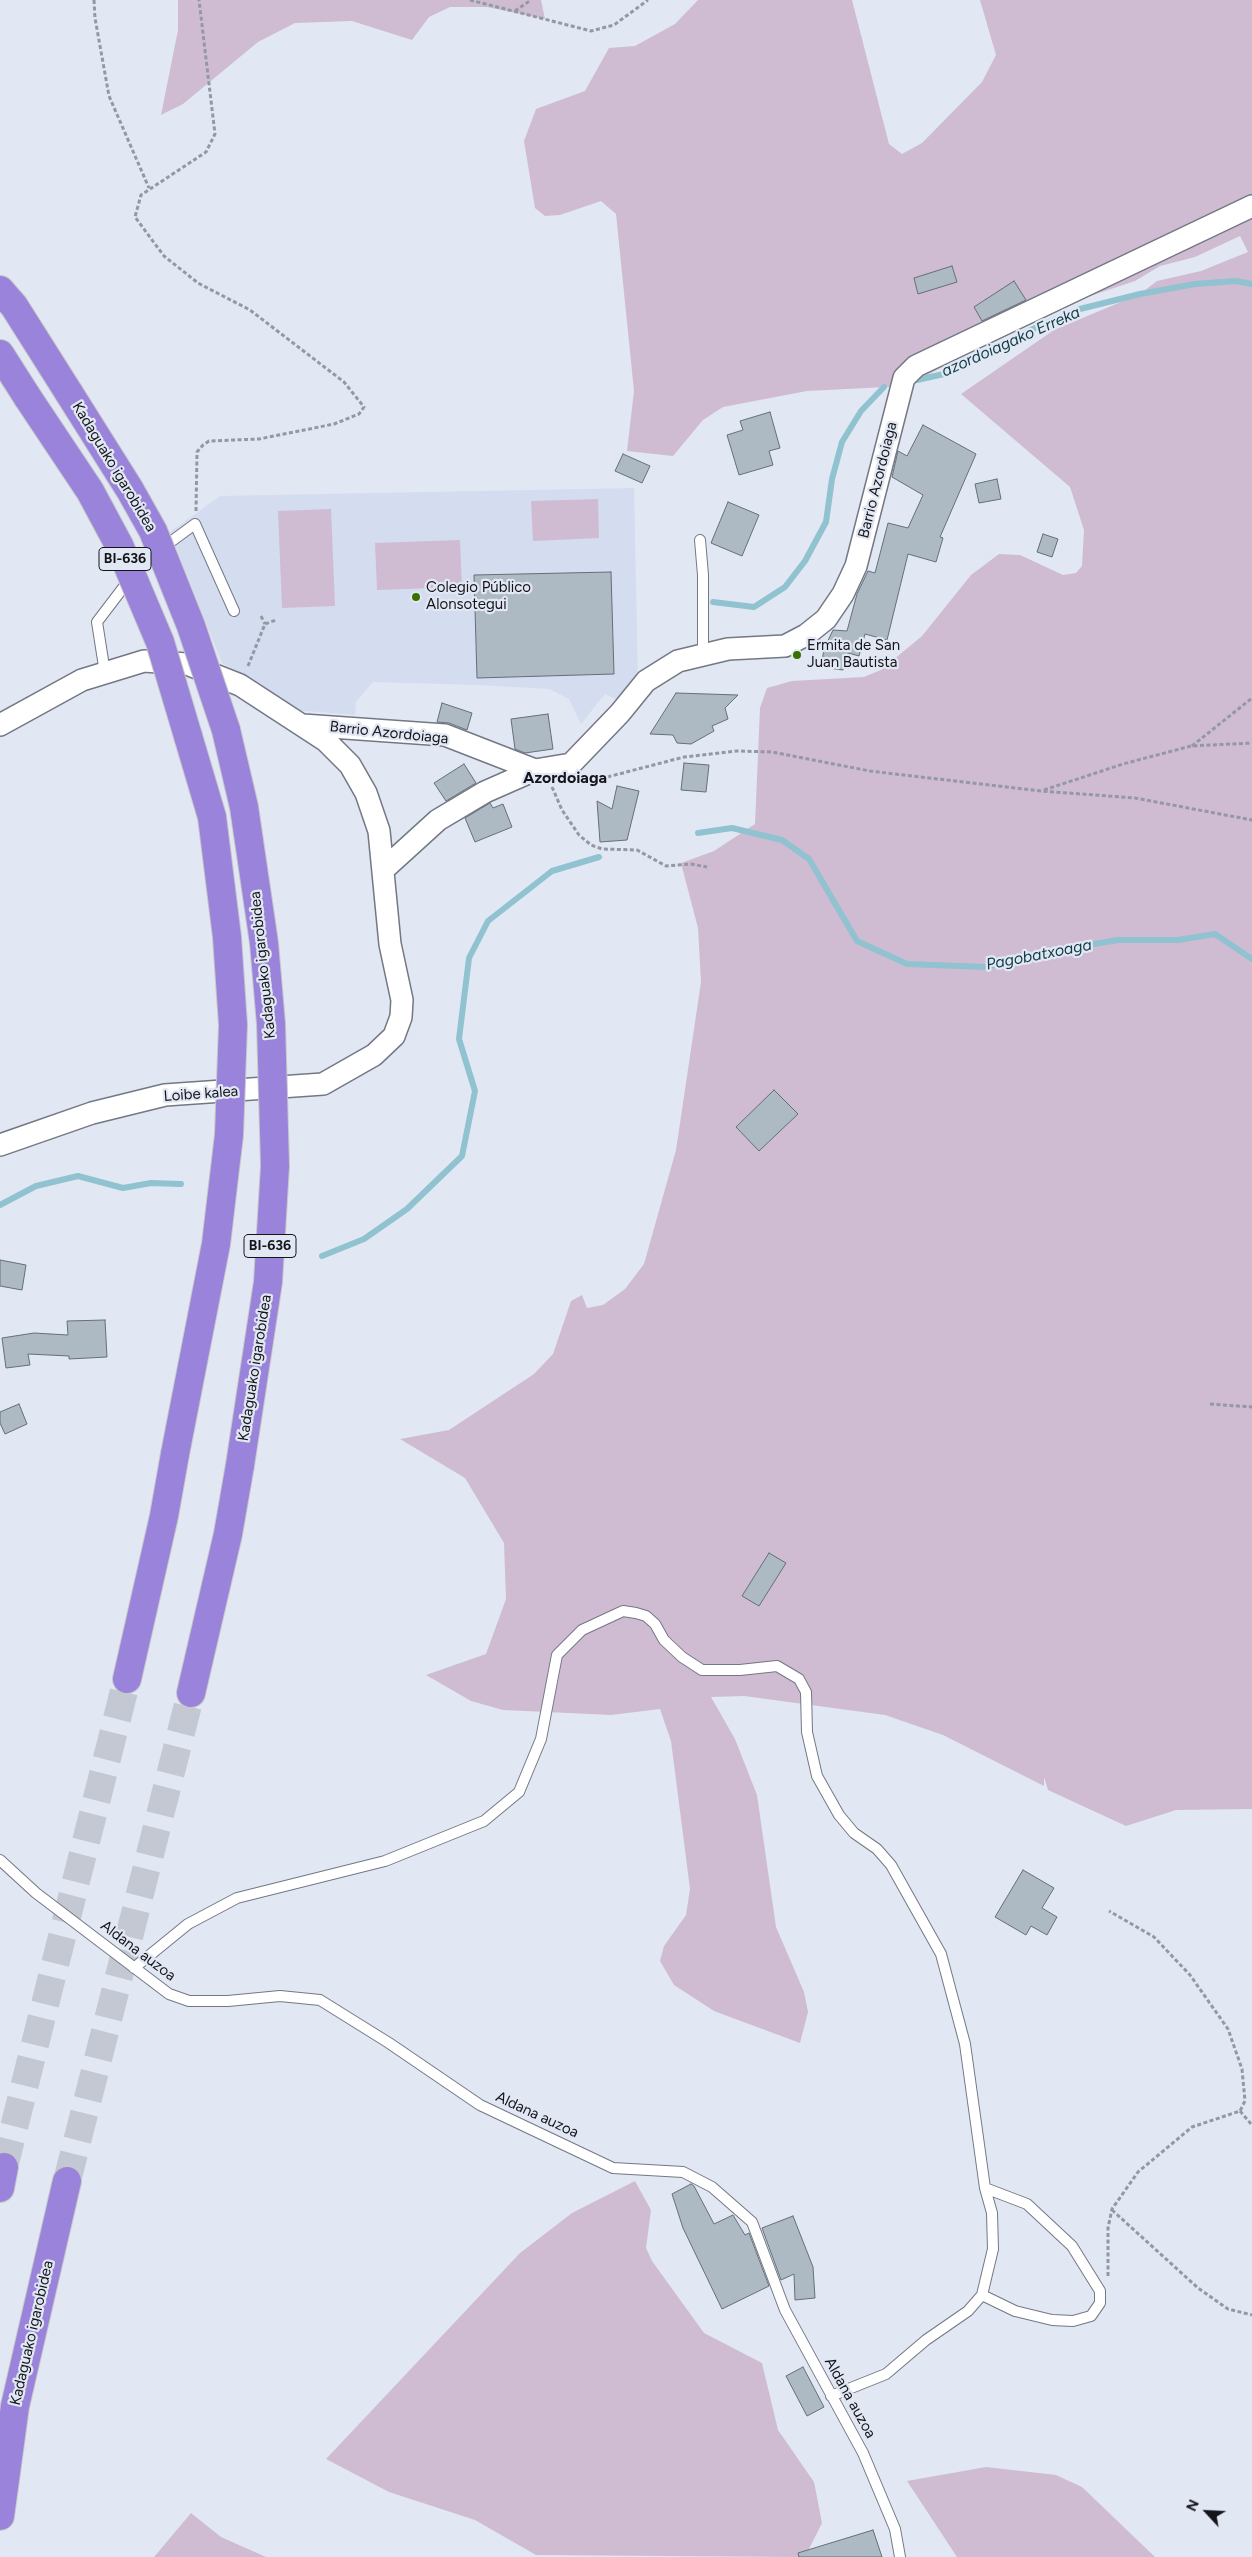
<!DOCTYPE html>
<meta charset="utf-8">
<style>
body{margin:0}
#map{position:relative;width:1252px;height:2557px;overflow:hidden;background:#e2e7f4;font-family:Figtree,sans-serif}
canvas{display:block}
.north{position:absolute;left:1182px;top:2487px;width:50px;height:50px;-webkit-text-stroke:4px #e2e7f4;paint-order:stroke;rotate:295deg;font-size:14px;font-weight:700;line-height:20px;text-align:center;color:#14151a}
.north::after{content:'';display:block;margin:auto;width:18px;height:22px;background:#14151a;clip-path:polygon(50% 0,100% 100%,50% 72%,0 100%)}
</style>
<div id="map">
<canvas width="1252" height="2557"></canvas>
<div class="north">N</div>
</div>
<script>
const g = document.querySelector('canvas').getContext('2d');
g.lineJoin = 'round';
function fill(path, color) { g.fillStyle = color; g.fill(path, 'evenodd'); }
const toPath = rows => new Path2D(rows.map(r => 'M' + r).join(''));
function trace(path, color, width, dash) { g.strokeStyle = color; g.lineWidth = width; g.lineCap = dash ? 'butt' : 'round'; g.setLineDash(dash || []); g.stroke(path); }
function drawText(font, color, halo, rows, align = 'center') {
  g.font = font + ' Figtree,sans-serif'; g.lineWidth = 4.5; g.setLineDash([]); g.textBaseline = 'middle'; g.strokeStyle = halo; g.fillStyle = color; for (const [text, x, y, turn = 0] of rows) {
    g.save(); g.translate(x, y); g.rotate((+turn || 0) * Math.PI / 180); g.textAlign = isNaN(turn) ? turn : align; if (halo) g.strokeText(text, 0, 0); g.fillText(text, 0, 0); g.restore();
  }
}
fill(toPath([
 [634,488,638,682,616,699,605,694,581,724,569,699,549,689,479,685,373,682,356,702,355,715,294,710,222,663,170,532,220,496]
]), '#d4dcf0');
fill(toPath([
 [178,0,541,0,545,19,487,7,450,7,429,17,412,40,352,21,295,23,258,42,183,104,161,115,178,30],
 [698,0,852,0,889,144,902,154,922,143,982,82,996,55,980,0,1252,0,1252,1809,1176,1810,1126,1826,1048,1790,1044,1777,1044,1786,943,1735,885,1715,744,1696,711,1697,735,1739,757,1795,776,1927,804,1992,808,2012,800,2043,714,2011,674,1985,660,1961,664,1946,686,1915,690,1889,671,1741,660,1709,611,1715,503,1710,471,1701,426,1675,486,1654,506,1599,504,1543,465,1478,400,1439,449,1430,534,1374,553,1354,571,1301,582,1295,587,1308,603,1305,625,1289,644,1264,676,1150,701,982,698,928,681,863,714,851,755,824,760,708,767,688,792,681,864,677,881,670,922,636,971,575,999,554,1020,555,1063,575,1076,573,1082,566,1084,530,1070,487,961,394,1054,330,1140,294,1157,281,1201,271,1248,252,1240,236,1195,257,1160,266,1135,281,1057,307,906,386,807,391,723,407,703,420,673,456,627,451,634,391,616,214,601,201,560,215,545,216,535,208,524,141,536,109,585,91,609,48,635,46,675,24],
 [598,499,599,538,533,541,531,501],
 [331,509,335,606,282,608,278,511],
 [460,540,462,587,377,590,375,543],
 [635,2181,651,2210,646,2248,652,2261,704,2333,762,2363,778,2430,814,2482,822,2523,805,2557,536,2555,475,2520,389,2492,326,2459,520,2253,572,2213],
 [986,2467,1056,2475,1082,2487,1155,2557,957,2557,907,2481],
 [191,2513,221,2537,266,2557,154,2557]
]), '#cfbcd2');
trace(toPath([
 [917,380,944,374,1033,329,1080,309,1140,294,1195,284,1236,281,1252,284],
 [713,602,754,607,785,587,805,561,826,522,832,479,842,442,861,411,884,387],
 [698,833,732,828,782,840,809,859,857,941,907,964,986,967,1040,953,1118,940,1178,940,1215,934,1252,959],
 [0,1205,36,1186,78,1176,123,1188,151,1183,181,1184],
 [322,1256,364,1239,407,1209,462,1156,475,1091,459,1039,469,958,488,921,552,871,599,857]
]), '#90c2cf', 6);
const building = toPath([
 [952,266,957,282,918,294,914,278,952,266],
 [1014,281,1026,300,982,321,974,307,1014,281],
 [770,412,780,448,769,451,773,465,739,475,727,435,743,430,740,421,770,412],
 [923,425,976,454,940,537,943,538,936,562,908,554,887,640,865,634,859,656,848,653,843,670,821,667,824,649,833,630,847,631,857,594,868,571,875,573,888,523,908,528,923,495,892,477,898,451,907,456,923,425],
 [623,454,650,466,642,483,615,471,623,454],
 [997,479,1001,499,979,503,975,484,997,479],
 [728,502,759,515,742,556,711,543,728,502],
 [1043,534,1058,539,1052,557,1037,552,1043,534],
 [611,572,614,674,477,678,474,575,611,572],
 [676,693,738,695,725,708,728,719,712,726,714,731,691,744,677,743,673,735,650,734,676,693],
 [442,703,472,713,467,730,449,723,437,722,442,703],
 [548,714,553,749,525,753,515,749,511,719,548,714],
 [684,763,709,765,706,792,681,790,684,763],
 [464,764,476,783,446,801,434,783,464,764],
 [617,786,639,791,627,840,600,842,597,801,612,809,617,786],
 [490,803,493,808,503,804,512,827,475,842,465,818,490,803],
 [774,1090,798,1114,759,1151,736,1127,774,1090],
 [0,1260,26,1265,22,1290,0,1286,0,1260],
 [105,1320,107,1357,69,1359,69,1356,28,1354,30,1365,6,1368,2,1338,34,1333,68,1335,67,1321,105,1320],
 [19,1404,27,1424,5,1434,0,1423,0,1412,19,1404],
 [769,1553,786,1563,759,1606,742,1596,769,1553],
 [1023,1870,1054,1888,1042,1908,1057,1917,1047,1935,1031,1926,1026,1935,995,1917,1023,1870],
 [691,2184,694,2186,714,2224,733,2215,745,2235,749,2233,769,2286,722,2309,683,2228,672,2194,691,2184],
 [793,2216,813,2267,815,2298,795,2300,794,2274,781,2280,762,2228,793,2216],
 [803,2367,824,2407,807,2416,786,2376,803,2367],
 [873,2530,882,2557,799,2557,798,2553,873,2530]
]);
fill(building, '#aebac3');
trace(building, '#646f77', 1);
trace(toPath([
 [4,2167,127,1679],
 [67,2181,191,1693]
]), '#c3c8d3', 28, [28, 14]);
const service = toPath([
 [700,540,703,575,703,656],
 [105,673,97,622,142,563,195,524,234,611],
 [0,1860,36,1893,169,1994,189,2001,228,2001,280,1996,320,2000,389,2043,480,2105,613,2168,683,2172,712,2187,752,2222,785,2310,863,2453,895,2529,900,2557],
 [134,1968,188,1924,237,1898,385,1861,484,1821,519,1792,541,1739,557,1655,582,1630,623,1611,636,1613,646,1616,655,1624,664,1640,682,1657,702,1670,740,1670,777,1666,799,1679,806,1692,807,1732,817,1776,839,1815,854,1833,877,1849,891,1865,941,1954,965,2044,985,2188,992,2213,993,2249,982,2295,968,2311,926,2340,886,2374,831,2396],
 [982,2295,1015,2311,1052,2320,1073,2321,1091,2316,1100,2303,1100,2291,1072,2246,1027,2204,985,2188]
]);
const minor = toPath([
 [0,725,82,680,144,661,187,664,240,685,326,741,350,765,366,793,379,831,390,944,402,1000,401,1017,394,1036,374,1055,323,1084,165,1095,92,1113,0,1145],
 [303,725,445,735,535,770],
 [383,870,438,820,485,792,535,770,571,764,620,713,646,681,678,661,728,649,785,646,806,635,826,619,843,594,856,566,904,378,916,366,1252,206]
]);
const motorway = toPath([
 [0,290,14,306,69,393],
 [0,354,28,398],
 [226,730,244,807,264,943,271,1024],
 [188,736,212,817,227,937,233,1025],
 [127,1679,164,1516,175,1454],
 [191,1693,228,1534,240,1465],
 [0,2188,4,2167],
 [0,2516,15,2406,67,2181]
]);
trace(service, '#737883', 12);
trace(minor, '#737883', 24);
trace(motorway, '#c7c7c8', 30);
trace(toPath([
 [94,0,95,18,109,96,149,188],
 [470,0,591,31,614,25,648,0],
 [515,11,531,0],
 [196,511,197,452,203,445,209,441,259,439,334,424,359,414,364,407,344,382,250,310,198,283,164,256,135,217,141,195,206,152,215,134,199,0],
 [261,616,265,624],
 [248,666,265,624,276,620],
 [1192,746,1252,698],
 [582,780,592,781,684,757,737,751,772,752,870,771,1041,791,1135,798,1252,820],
 [552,787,562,810,579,835,591,845,602,849,637,850,666,866,691,864,707,867],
 [1044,790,1123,764,1191,746,1252,743],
 [1210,1404,1252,1407],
 [1240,2111,1252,2125],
 [1112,2210,1198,2288,1228,2309,1252,2315],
 [1108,2276,1108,2228,1112,2209,1138,2172,1192,2127,1240,2111,1245,2101,1242,2069,1228,2029,1190,1975,1154,1937,1109,1911]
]), '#9498a2', 3, [4, 2.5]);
trace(service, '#fff', 10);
trace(minor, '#fff', 21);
trace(motorway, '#9a83da', 28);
const motorwayBridge = toPath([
 [69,393,130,490,153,531,191,626,226,730],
 [28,398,90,491,119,545,160,642,188,736],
 [175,1454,216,1244,229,1135,233,1025],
 [240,1465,268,1282,275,1166,271,1024]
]);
trace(motorwayBridge, '#c7c7c8', 30, []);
trace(motorwayBridge, '#9a83da', 28);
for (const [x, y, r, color] of [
 [416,597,5,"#387100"],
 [797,655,5,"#387100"]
]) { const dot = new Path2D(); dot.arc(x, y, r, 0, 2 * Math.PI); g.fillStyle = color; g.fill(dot); trace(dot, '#e2e7f4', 2); }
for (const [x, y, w] of [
 [125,559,52],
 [270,1246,52]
]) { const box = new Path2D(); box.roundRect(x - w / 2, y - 11.5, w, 23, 4); g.fillStyle = '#e2e7f4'; g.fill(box); trace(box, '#14151a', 1); }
drawText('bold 14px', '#14151a', null, [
 ["BI-636",125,559],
 ["BI-636",270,1246]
]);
drawText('15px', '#14151a', '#e2e7f4', [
 ["Kadaguako igarobidea",114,467,59],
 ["Barrio Azordoiaga",878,480,-76],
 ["Barrio Azordoiaga",389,733,6],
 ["Kadaguako igarobidea",263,965,-96],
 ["Loibe kalea",201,1094,-4],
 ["Kadaguako igarobidea",255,1368,-81],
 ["Aldana auzoa",138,1951,37],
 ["Aldana auzoa",537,2115,25],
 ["Kadaguako igarobidea",32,2333,-77],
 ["Aldana auzoa",850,2398,61]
]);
drawText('15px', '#14151a', '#e2e7f4', [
 ["Colegio Público",426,588],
 ["Alonsotegui",426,605],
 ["Ermita de San",807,646],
 ["Juan Bautista",807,663]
], 'left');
drawText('italic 16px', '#0e3c46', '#e2e7f4', [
 ["azordoiagako Erreka",1011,342,-24],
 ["Pagobatxoaga",1039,955,-11]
]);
drawText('bold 16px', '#14151a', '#e2e7f4', [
 ["Azordoiaga",565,778]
]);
</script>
